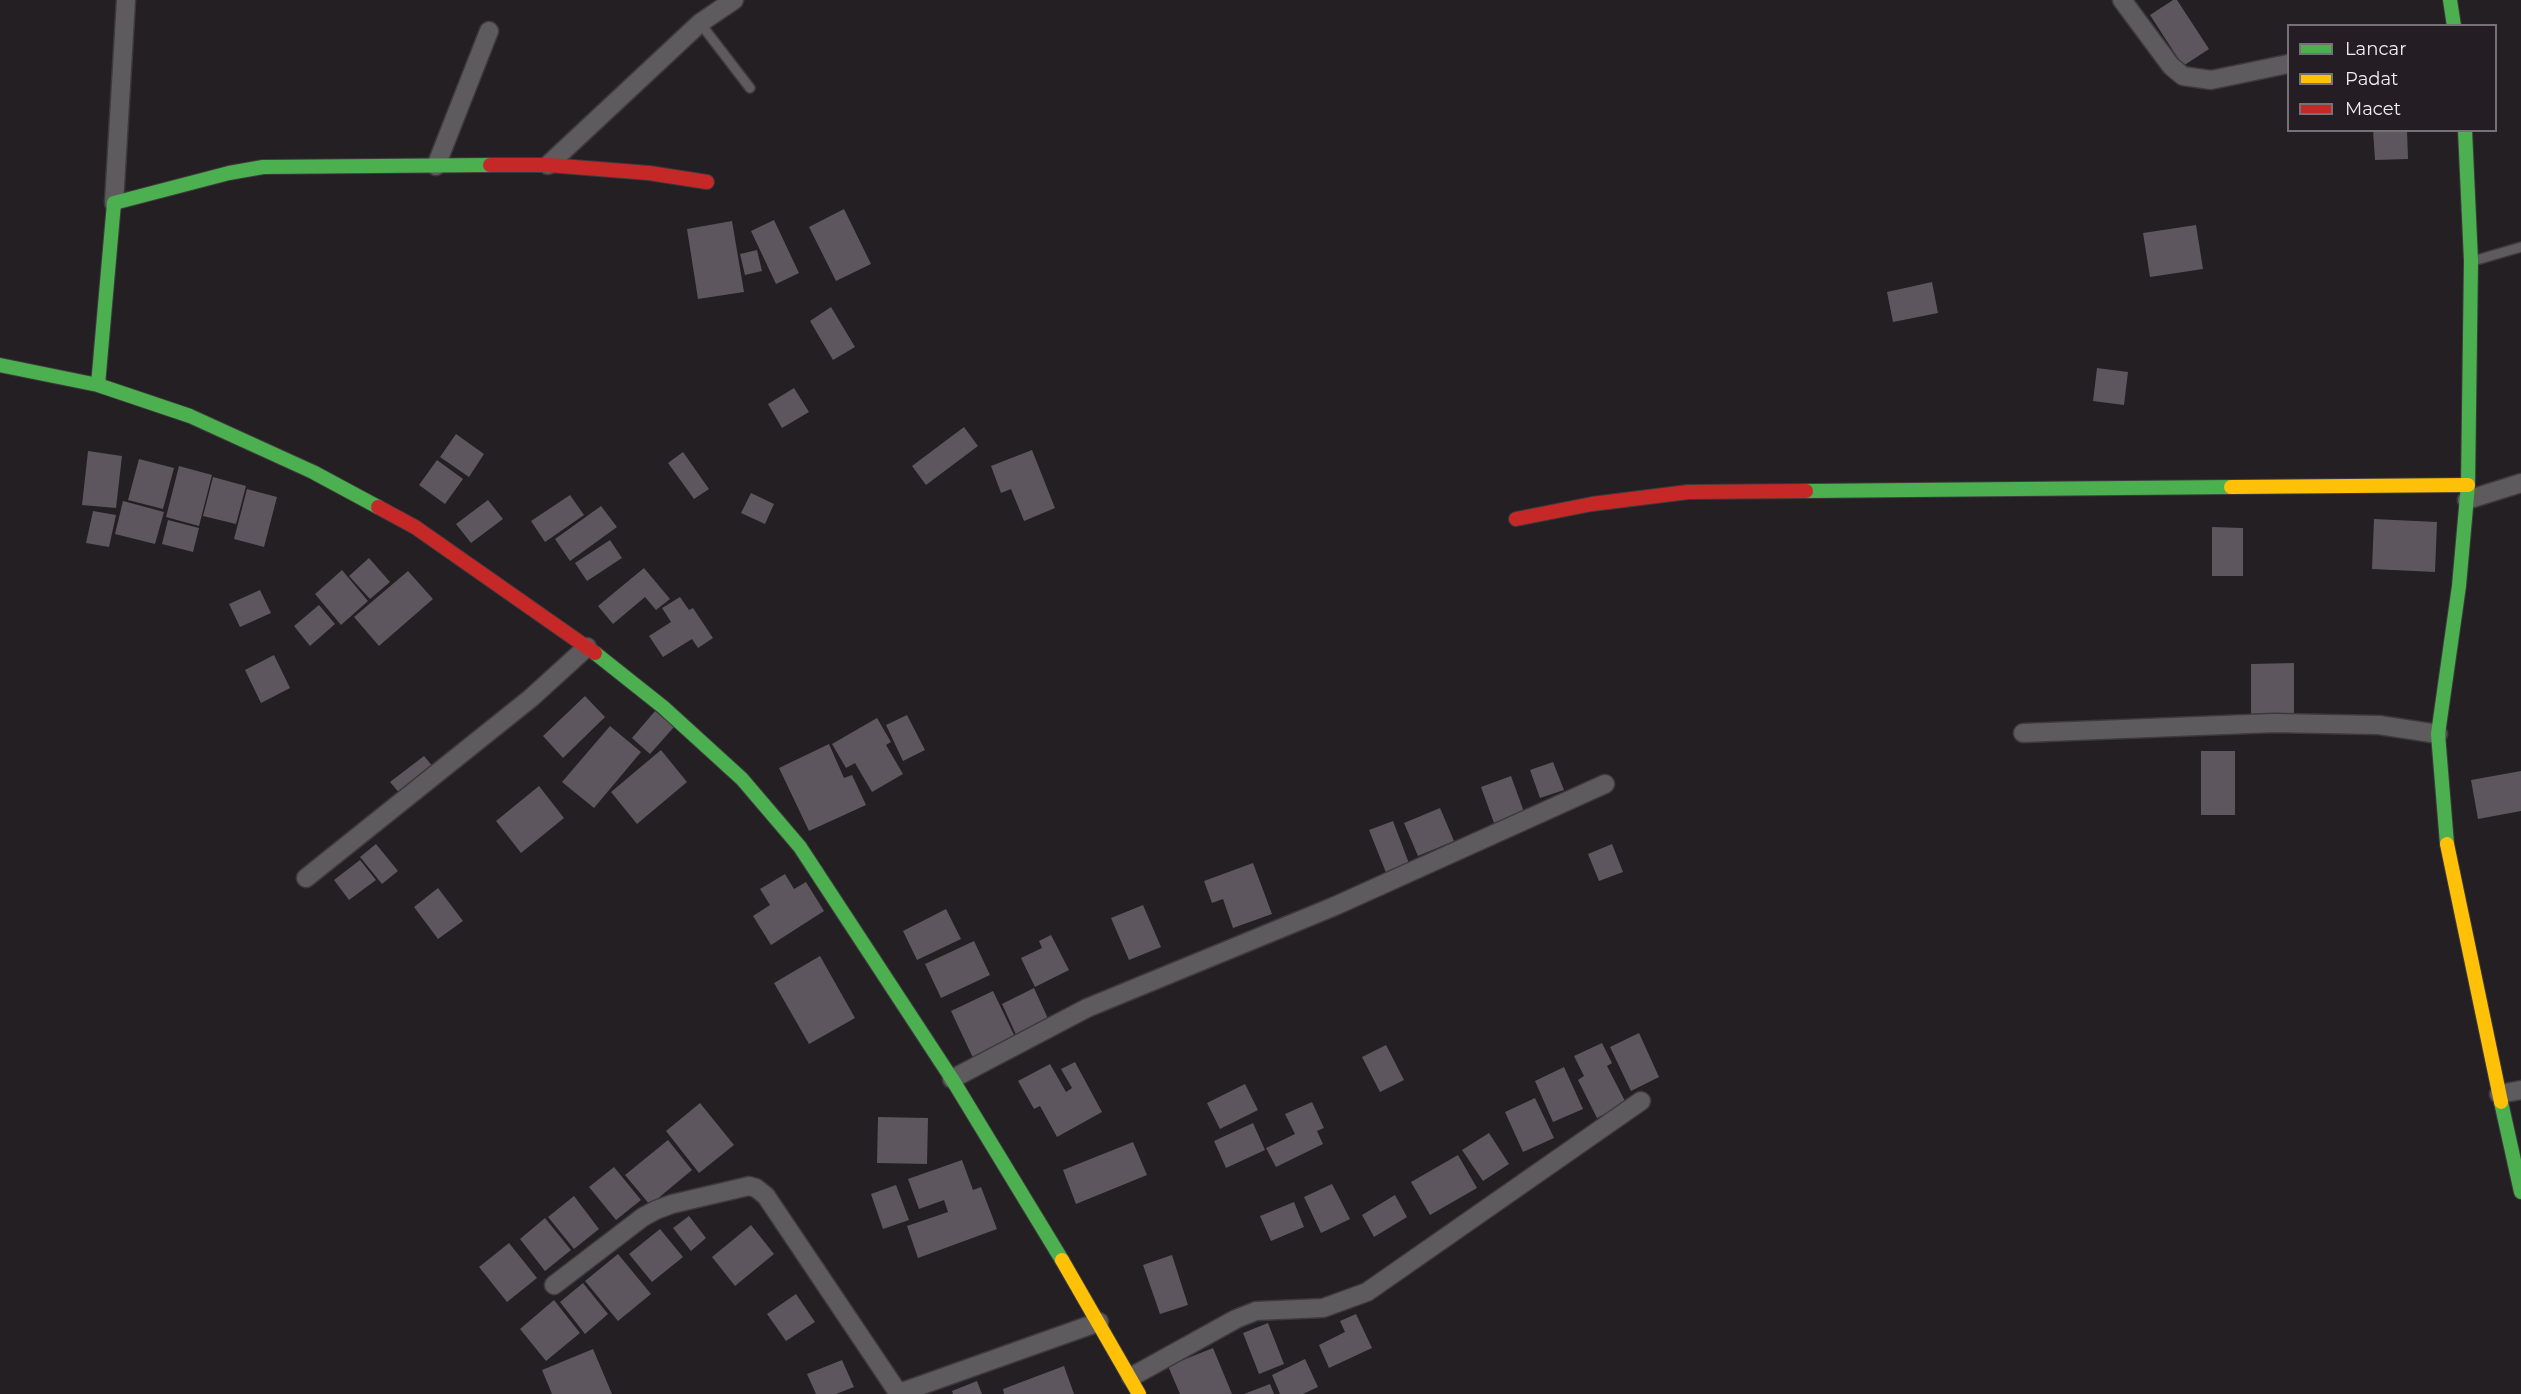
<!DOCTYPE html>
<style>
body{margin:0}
#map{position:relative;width:2521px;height:1394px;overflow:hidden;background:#231f23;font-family:Montserrat,sans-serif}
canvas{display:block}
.legend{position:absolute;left:2287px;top:24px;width:210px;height:108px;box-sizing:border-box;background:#241e24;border:2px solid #767176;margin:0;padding:8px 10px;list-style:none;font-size:18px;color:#f1edf1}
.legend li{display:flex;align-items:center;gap:12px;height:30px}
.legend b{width:30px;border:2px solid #767176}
</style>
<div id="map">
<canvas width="2521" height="1394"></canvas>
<ul class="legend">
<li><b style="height:8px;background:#4caf50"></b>Lancar</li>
<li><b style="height:8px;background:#ffc107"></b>Padat</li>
<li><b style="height:8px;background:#c62828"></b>Macet</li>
</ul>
</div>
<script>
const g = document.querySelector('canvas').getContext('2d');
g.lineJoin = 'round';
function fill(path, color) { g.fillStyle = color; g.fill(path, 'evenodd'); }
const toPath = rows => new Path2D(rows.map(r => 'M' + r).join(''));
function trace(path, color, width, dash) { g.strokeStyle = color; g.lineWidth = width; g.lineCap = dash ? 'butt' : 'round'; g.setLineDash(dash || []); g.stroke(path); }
fill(toPath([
 [2173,0,2177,0,2209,49,2183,66,2150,15],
 [2373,130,2407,130,2408,159,2375,160],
 [844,209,871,264,836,281,809,227],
 [774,220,799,273,776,284,751,231],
 [732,221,744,292,698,299,687,229],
 [2196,225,2203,269,2150,277,2143,233],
 [757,250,762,271,745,275,740,254],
 [1932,282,1938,313,1893,322,1887,292],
 [831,307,855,347,833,360,810,321],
 [2097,368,2128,372,2124,405,2093,401],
 [794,388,809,412,782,428,768,404],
 [964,427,978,446,926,485,912,466],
 [456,434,484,454,469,477,440,457],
 [1032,450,1055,508,1024,521,1011,489,1001,493,991,466],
 [88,451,122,456,116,508,82,505],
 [683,452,709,489,694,499,668,463],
 [139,459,174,468,163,509,128,500],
 [437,460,463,479,445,504,419,485],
 [179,466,212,475,199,526,166,517],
 [213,477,246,486,236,524,203,516],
 [247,489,277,497,264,547,234,539],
 [751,493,774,504,765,524,741,513],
 [570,495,584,515,545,542,531,521],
 [488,500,503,519,471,543,456,524],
 [123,501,164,512,155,544,115,534],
 [601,506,617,527,570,561,555,539],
 [93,511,116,515,109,547,86,543],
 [2374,519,2437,522,2435,572,2372,569],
 [168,520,199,528,193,552,162,544],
 [2212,527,2243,528,2243,576,2212,576],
 [610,540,622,558,587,581,575,563],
 [369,558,390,582,370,599,349,576],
 [644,568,670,599,656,610,645,597,613,624,598,606],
 [342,570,368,601,341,625,315,594],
 [408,571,433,599,379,646,354,617],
 [260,590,271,613,240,627,229,604],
 [680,597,689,610,693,608,713,638,698,648,692,639,663,657,649,636,671,622,662,608],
 [319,605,335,624,310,646,294,626],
 [274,655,290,688,261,703,245,670],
 [2294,663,2294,715,2251,715,2251,664],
 [585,696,605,717,563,758,543,736],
 [655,711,674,727,650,754,632,738],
 [907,715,925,750,903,761,886,725],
 [877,718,891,742,886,745,903,774,872,792,855,763,846,768,832,744],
 [610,726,641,752,594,808,562,782],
 [829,744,844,778,852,775,866,805,809,831,779,768],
 [661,750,687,782,637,824,611,792],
 [2201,751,2235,751,2235,815,2201,815],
 [424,756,435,769,401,795,390,782],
 [1553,762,1564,790,1540,798,1530,770],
 [2521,771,2521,811,2478,819,2471,780],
 [1511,776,1524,812,1494,823,1481,787],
 [539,786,564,818,521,853,496,821],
 [1440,808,1454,841,1418,856,1404,823],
 [1393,821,1410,866,1387,875,1369,830],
 [376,844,398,871,382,884,360,857],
 [1612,844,1623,872,1599,881,1588,854],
 [360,860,376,880,349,900,334,880],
 [1253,863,1272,914,1233,928,1223,899,1212,903,1204,881],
 [785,874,794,889,806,882,824,911,771,945,753,916,770,905,760,889],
 [438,888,463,921,438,939,414,907],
 [1143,905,1161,947,1129,960,1111,918],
 [946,909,961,939,917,960,903,931],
 [1051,935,1069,970,1035,987,1021,958,1042,948,1039,941],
 [974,941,990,975,941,998,925,964],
 [820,956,855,1018,809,1044,774,983],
 [1034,988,1050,1023,1018,1039,1002,1004],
 [993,991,1016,1039,974,1060,951,1011],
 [1639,1033,1659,1077,1631,1091,1610,1047],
 [1602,1043,1612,1063,1607,1066,1626,1103,1597,1118,1578,1080,1584,1076,1574,1056],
 [1386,1045,1404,1080,1380,1092,1362,1057],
 [1075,1062,1102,1112,1057,1137,1040,1106,1034,1109,1018,1081,1050,1064,1066,1092,1072,1088,1061,1069],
 [1564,1067,1583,1109,1553,1122,1535,1081],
 [1245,1084,1258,1110,1220,1129,1207,1103],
 [1535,1098,1554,1138,1523,1152,1505,1112],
 [1312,1102,1324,1128,1317,1131,1323,1144,1276,1167,1266,1148,1295,1134,1285,1114],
 [700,1103,734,1145,699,1173,666,1131],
 [878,1117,928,1118,927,1164,877,1163],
 [1253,1123,1265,1150,1226,1168,1214,1141],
 [1489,1133,1509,1164,1483,1181,1462,1150],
 [668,1140,692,1170,650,1205,625,1175],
 [1133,1142,1147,1175,1076,1204,1063,1170],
 [1458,1155,1477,1188,1430,1215,1411,1182],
 [962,1160,973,1190,981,1187,997,1229,918,1258,907,1226,948,1212,944,1200,919,1209,908,1179],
 [614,1167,641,1200,616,1220,589,1187],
 [1332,1184,1350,1219,1321,1233,1304,1197],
 [896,1185,909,1220,883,1229,871,1194],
 [1395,1195,1407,1217,1374,1237,1362,1215],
 [574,1196,599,1229,574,1249,548,1217],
 [1294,1202,1304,1227,1271,1241,1260,1216],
 [689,1216,706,1238,691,1251,673,1228],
 [545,1218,571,1250,545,1271,520,1239],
 [751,1225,774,1254,735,1286,712,1257],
 [660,1229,683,1257,652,1282,629,1254],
 [509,1243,537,1278,507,1302,479,1267],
 [618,1254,651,1294,618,1321,585,1281],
 [1172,1255,1188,1305,1160,1314,1143,1265],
 [583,1283,608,1314,585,1334,560,1302],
 [796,1294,815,1322,786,1341,767,1314],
 [554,1300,580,1333,546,1361,520,1329],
 [1356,1314,1372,1348,1329,1368,1319,1345,1345,1332,1340,1321],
 [1268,1323,1284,1364,1259,1374,1243,1333],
 [1213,1348,1232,1394,1180,1394,1168,1366],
 [593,1349,612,1394,552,1394,542,1370],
 [1305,1359,1318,1387,1303,1394,1280,1394,1272,1375],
 [842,1360,854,1387,836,1394,816,1394,807,1374],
 [1064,1366,1074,1394,1004,1394,1003,1389],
 [977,1381,982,1394,953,1394,952,1391],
 [1270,1384,1274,1394,1244,1394]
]), '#5e565e');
const lane = toPath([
 [700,23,750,88],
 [2473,261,2521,247]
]);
const street = toPath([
 [2122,0,2171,66,2183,76,2211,80,2288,64],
 [548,165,700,23,734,0],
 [436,166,489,31],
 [114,203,126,0],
 [2467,500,2521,483],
 [2023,733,2274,723,2379,725,2438,734],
 [306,878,531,698,587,647],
 [952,1079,1087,1008,1335,906,1605,784],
 [2499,1094,2521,1090],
 [554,1285,643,1217,656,1210,672,1204,749,1186,756,1188,766,1196,897,1391,905,1391,1099,1322],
 [1131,1377,1236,1319,1256,1311,1323,1308,1367,1292,1641,1101]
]);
const fast = toPath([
 [2450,0,2454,26],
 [0,365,98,385,190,416,313,472,378,507],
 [98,385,114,203,229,173,263,167,490,165],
 [1806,491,2231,487],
 [595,653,663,707,742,779,800,847,952,1079,1062,1260],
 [2447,844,2438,734,2459,586,2468,485,2471,261,2465,130],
 [2501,1102,2521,1192]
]);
const slow = toPath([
 [2231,487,2468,485],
 [2447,844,2501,1102],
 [1062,1260,1139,1394]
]);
const jam = toPath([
 [490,165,548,165,649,173,707,182],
 [378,507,415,527,595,653],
 [1516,519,1592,504,1688,492,1806,491]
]);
trace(lane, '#3d3a3d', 12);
trace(street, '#3d3a3d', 21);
trace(fast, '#3d3a3d', 16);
trace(slow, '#3d3a3d', 16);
trace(jam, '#3d3a3d', 16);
trace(lane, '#5e5b5e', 9);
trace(street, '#5e5b5e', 18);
trace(fast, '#4caf50', 14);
trace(slow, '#ffc107', 14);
trace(jam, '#c62828', 14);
</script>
